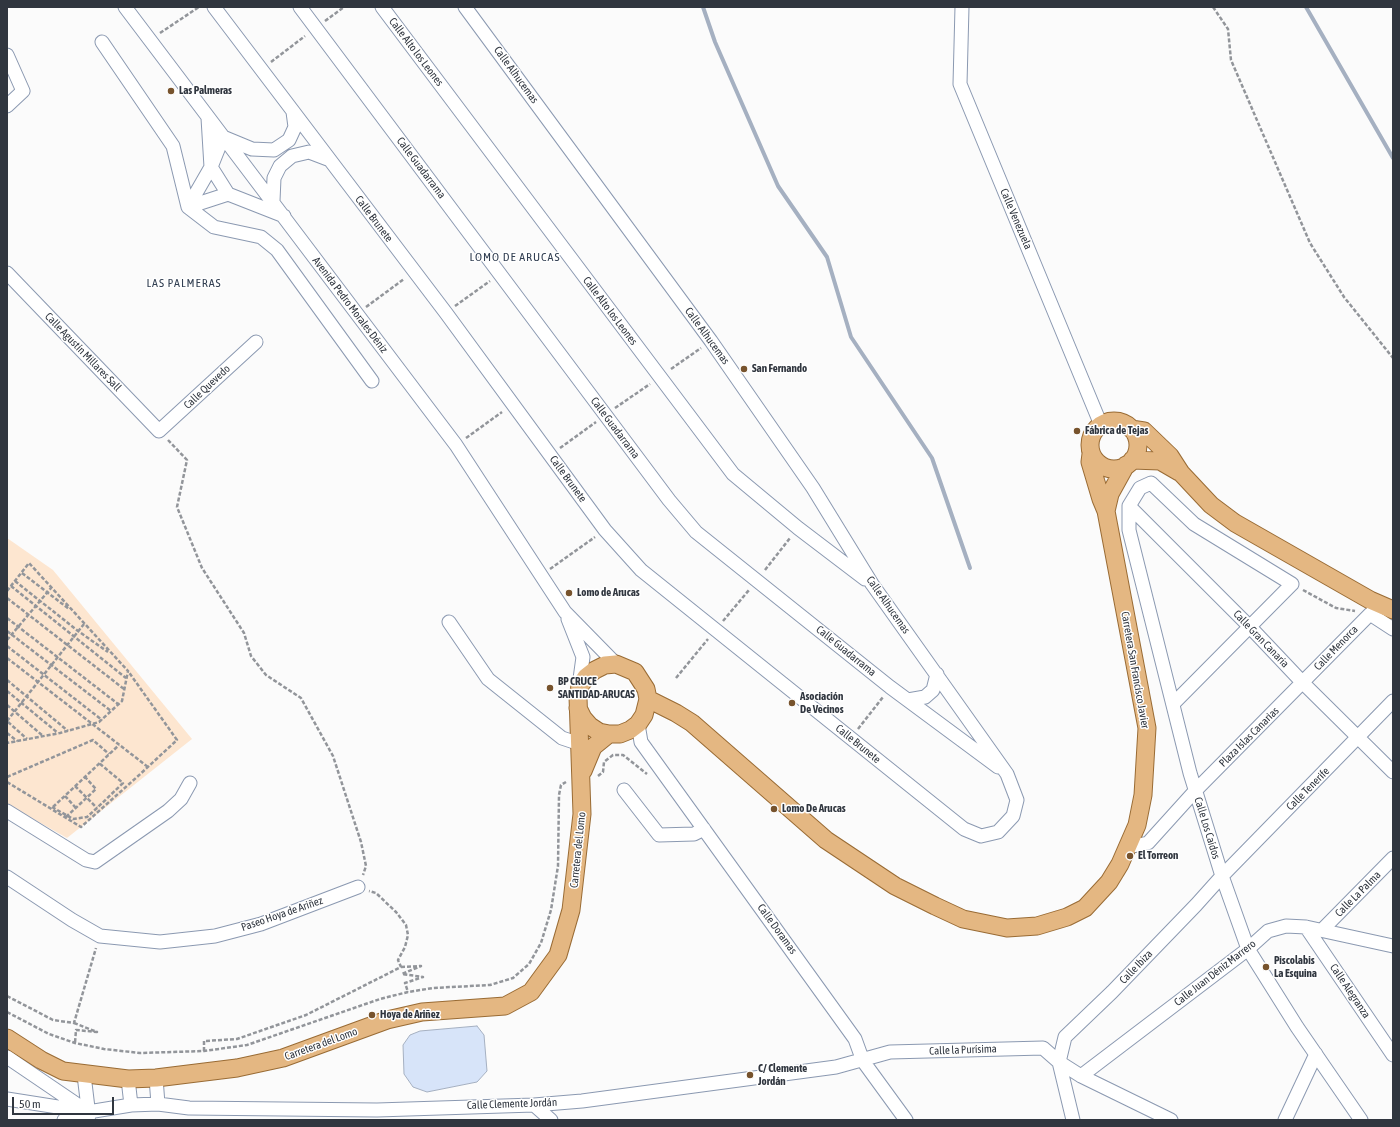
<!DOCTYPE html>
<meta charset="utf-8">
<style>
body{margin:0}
#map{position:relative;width:1400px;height:1127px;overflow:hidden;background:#fbfbfb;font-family:"Asap Condensed",sans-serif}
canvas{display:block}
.frame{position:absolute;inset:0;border:8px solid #30363f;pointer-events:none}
.scale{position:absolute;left:12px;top:1097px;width:102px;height:18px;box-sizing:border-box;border:2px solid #30363f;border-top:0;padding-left:5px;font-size:12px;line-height:14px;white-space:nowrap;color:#30363f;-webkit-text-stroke:3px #fff;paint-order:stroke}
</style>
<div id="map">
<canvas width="1400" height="1127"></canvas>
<div class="frame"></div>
<div class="scale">50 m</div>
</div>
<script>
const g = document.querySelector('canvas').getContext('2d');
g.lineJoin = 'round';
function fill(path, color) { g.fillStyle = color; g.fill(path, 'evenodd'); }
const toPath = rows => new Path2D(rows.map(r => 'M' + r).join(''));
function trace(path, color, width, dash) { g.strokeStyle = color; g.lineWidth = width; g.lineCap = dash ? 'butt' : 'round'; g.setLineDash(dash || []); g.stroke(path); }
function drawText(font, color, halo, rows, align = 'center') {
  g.font = font + ' "Asap Condensed",sans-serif'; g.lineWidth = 3; g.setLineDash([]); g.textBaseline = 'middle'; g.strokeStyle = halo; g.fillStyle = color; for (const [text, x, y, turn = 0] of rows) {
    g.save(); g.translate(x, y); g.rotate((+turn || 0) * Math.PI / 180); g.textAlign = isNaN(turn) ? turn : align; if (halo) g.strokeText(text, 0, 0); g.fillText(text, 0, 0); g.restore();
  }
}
fill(toPath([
 [7,538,53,570,192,739,67,838,7,804]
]), '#fde6d0');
const water = toPath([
 [477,1026,484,1035,487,1071,477,1082,427,1092,413,1087,404,1074,403,1045,410,1035,420,1031,477,1026]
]);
fill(water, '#d7e4f9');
trace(water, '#a5b0c1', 1);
trace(toPath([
 [703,7,715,42,778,186,827,257,851,337,932,458,970,568],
 [1306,7,1393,158]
]), '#a5b0c1', 4);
const minor = toPath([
 [125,7,456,445,565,612,616,664],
 [214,7,446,313,605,530,641,570,964,829,981,836,998,832,1013,816,1017,800,1007,774,872,584,813,488,711,341,465,7],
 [300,7,669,500,696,532,890,687,998,767],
 [382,7,733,474,798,528,865,579],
 [962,7,960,84,1101,425],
 [102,42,173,146,188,207,214,227,261,237,277,250,372,381],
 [7,55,23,91,7,106],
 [208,118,211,167,228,194,284,216],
 [228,194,188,207,211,167,223,137,252,149,274,150,289,140,295,127,293,112],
 [273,201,274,178,280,166,292,156,309,152,330,160],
 [7,273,159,431,256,342],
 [1129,506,1129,530,1190,773,1222,876,1248,949,1297,1027,1361,1120],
 [1129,506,1140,488,1151,483,1194,524,1292,584,1173,704],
 [1129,506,1250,627,1303,683,1393,772],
 [568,619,583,657,579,686],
 [449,622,488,679,562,738,580,744],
 [908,700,925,697,933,690,937,674],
 [638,724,641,742,855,1039,863,1061,906,1120],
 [624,790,659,835,694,834,704,829],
 [7,811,86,860,95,862,168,811,181,799,190,783],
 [1128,847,1148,843,1195,791,1370,614,1393,629],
 [7,877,72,920,100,936,160,942,215,936,261,924,358,887],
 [1306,927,1393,1055],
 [1323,929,1393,858],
 [7,1057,88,1112],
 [84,1075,89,1116],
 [1081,1076,1248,949,1268,931,1286,926,1306,927,1393,946],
 [156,1078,158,1104],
 [128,1079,131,1105],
 [7,1099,83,1111],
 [534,1105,551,1120],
 [64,1120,88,1112,131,1105,158,1104,189,1108,377,1110,534,1105,582,1101,836,1067,890,1052,1043,1048,1059,1062,1081,1076,1171,1120],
 [1073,1120,1059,1062,1065,1037,1112,992,1196,905,1222,876,1393,701],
 [1285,1120,1316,1054]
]);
const major = toPath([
 '1090 445a24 24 0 1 1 48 0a24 24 0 1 1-48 0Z',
 [1131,429,1144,431,1170,456,1181,473,1211,505,1235,523,1370,600,1393,610],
 [1132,460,1160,461,1179,472],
 [1106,511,1110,494,1126,465],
 [648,699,676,713,692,723,826,840,895,886,935,906,963,919,1007,928,1037,926,1067,917,1085,908,1109,882,1120,864,1137,825,1143,795,1147,728,1106,511,1101,499,1090,462,1091,454],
 [583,771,593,747,609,734],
 [7,1038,41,1060,63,1071,128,1079,156,1078,237,1068,283,1058,387,1020,422,1012,505,1006,531,992,558,955,571,910,582,814,578,697,580,686,586,677,595,670,605,665,616,664,635,672,646,689,648,699,644,715,638,724,630,730,620,734,609,734,599,732,590,726,583,718,578,708]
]);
trace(minor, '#8b99b1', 15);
trace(major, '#996b34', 19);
trace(toPath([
 [1213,7,1228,29,1231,60,1310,243,1344,297,1393,358],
 [325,21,344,7],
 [160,33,199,7],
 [271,62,305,36],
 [455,306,490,281],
 [366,307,404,279],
 [671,369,701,348],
 [615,408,650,384],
 [466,438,502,412],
 [168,440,187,460,177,507,202,568,244,633,251,656,266,675,301,698,333,756,361,842,366,866,363,875],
 [560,448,596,422],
 [550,569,595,537],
 [765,570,790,538],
 [22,573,69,609],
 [15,581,78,631,108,652],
 [11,586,126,678],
 [1303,590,1336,608,1355,611],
 [7,591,29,563,128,671,122,701,99,722,60,733,7,743],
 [7,598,124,689],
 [7,618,118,704],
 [723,621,749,590],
 [7,631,111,711],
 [7,640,51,588],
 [7,646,102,720],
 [7,658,148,767],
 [676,678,708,639],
 [7,680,68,731],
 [7,691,58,733],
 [7,705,43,736],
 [7,721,84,624],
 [8,722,27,739],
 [858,729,883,697],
 [7,733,17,741],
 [598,776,603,772,604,762,613,755,623,755,647,774],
 [7,777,93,740,109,754],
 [7,782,81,827,137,777,177,740,128,671],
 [75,786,97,808],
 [65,796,76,808],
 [52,807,73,819,87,817,97,808,123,783,99,763],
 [53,807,119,745],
 [66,817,96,789,85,777],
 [401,967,421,966,402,974,423,977,405,983,408,992],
 [7,996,53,1020,74,1023,96,948],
 [7,1012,49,1034,75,1043,104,1049,140,1053,204,1051,247,1045,380,999,408,992,433,988,490,985,513,978,529,964,541,943,551,910,558,866,559,795,561,785,566,782],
 [74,1023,97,1032,76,1030,75,1043],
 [204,1051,204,1041,237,1039,306,1015,401,967,398,960,405,947,408,935,406,925,396,912,376,893,369,891]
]), '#92959a', 2.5, [4, 2]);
trace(minor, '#fff', 13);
trace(major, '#e4b782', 17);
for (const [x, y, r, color] of [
 [171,91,4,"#77532d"],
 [744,369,4,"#77532d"],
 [1077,431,4,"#77532d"],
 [569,593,4,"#77532d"],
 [550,688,4,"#77532d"],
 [792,703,4,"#77532d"],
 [774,809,4,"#77532d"],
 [1130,856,4,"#77532d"],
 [1266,967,4,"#77532d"],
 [372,1015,4,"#77532d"],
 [750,1075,4,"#77532d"]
]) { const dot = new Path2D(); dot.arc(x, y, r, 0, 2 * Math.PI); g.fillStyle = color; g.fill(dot); trace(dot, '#fff', 1.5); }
drawText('11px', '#30363f', '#fff', [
 ["Calle Alto los Leones",416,52,53],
 ["Calle Alhucemas",516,75,54],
 ["Calle Guadarrama",421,168,53],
 ["Calle Brunete",374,219,53],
 ["Calle Venezuela",1016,219,67],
 ["Avenida Pedro Morales Déniz",350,305,53],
 ["Calle Alto los Leones",610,311,53],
 ["Calle Alhucemas",707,336,54],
 ["Calle Agustín Millares Sall",83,352,46],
 ["Calle Quevedo",207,387,-43],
 ["Calle Guadarrama",615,428,53],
 ["Calle Brunete",568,479,54],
 ["Calle Alhucemas",888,605,55],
 ["Calle Gran Canaria",1261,639,46],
 ["Calle Menorca",1336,648,-46],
 ["Calle Guadarrama",846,651,39],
 ["Carretera San Francisco Javier",1135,670,80],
 ["Plaza Islas Canarias",1249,737,-45],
 ["Calle Brunete",858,744,39],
 ["Calle Tenerife",1308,789,-45],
 ["Calle Los Caídos",1207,828,73],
 ["Carretera del Lomo",578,850,-84],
 ["Calle La Palma",1358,894,-45],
 ["Paseo Hoya de Ariñez",282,914,-19],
 ["Calle Doramas",777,929,54],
 ["Calle Ibiza",1136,967,-46],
 ["Calle Juan Déniz Marrero",1215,973,-38],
 ["Calle Alegranza",1350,991,56],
 ["Carretera del Lomo",321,1044,-20],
 ["Calle la Purísima",963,1050,-2],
 ["Calle Clemente Jordán",512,1104,-2]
]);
drawText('bold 11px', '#30363f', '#fff', [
 ["Las Palmeras",179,91],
 ["San Fernando",752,369],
 ["Fábrica de Tejas",1085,431],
 ["Lomo de Arucas",577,593],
 ["BP CRUCE",558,682],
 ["SANTIDAD-ARUCAS",558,695],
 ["Asociación",800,697],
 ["De Vecinos",800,710],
 ["Lomo De Arucas",782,809],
 ["El Torreon",1138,856],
 ["Piscolabis",1274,961],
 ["La Esquina",1274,974],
 ["Hoya de Ariñez",380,1015],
 ["C/ Clemente",758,1069],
 ["Jordán",758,1082]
], 'left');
g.letterSpacing = '1px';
drawText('12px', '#334053', '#fff', [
 ["LOMO DE ARUCAS",515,257],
 ["LAS PALMERAS",184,283]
]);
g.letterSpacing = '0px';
</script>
